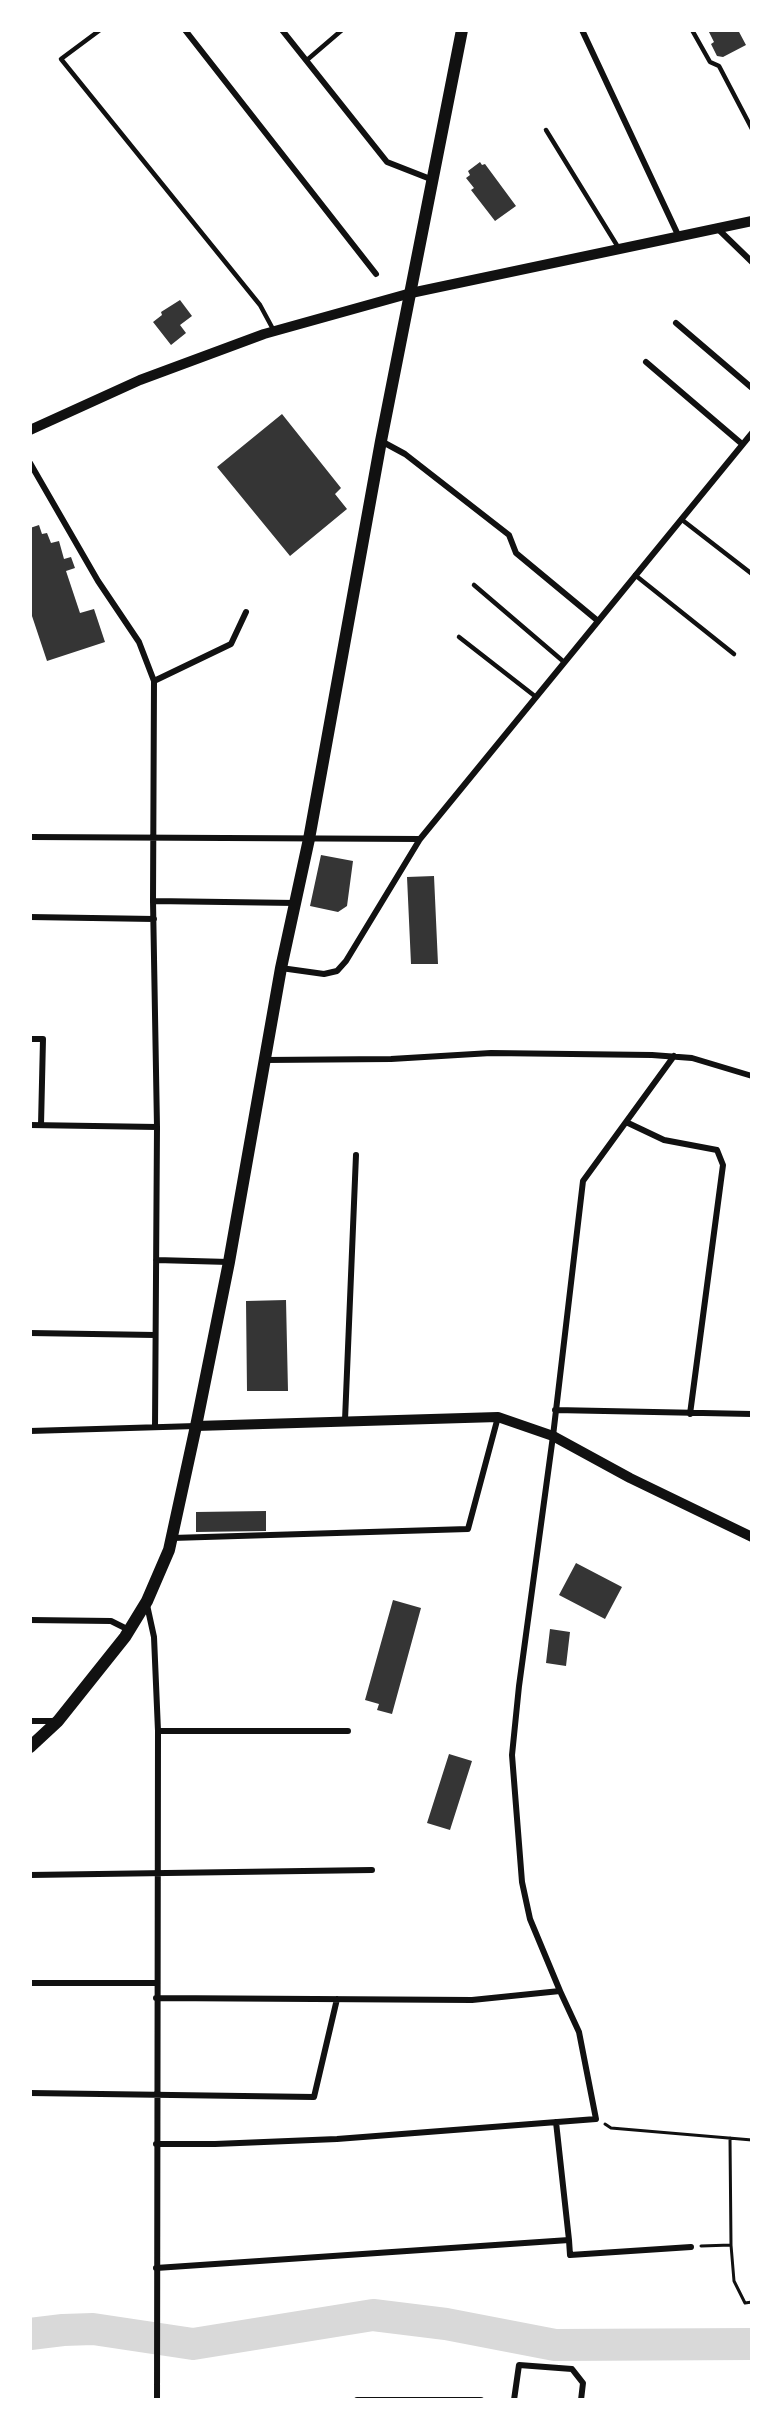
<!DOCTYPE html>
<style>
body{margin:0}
#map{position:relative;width:782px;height:2430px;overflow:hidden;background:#fff;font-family:Manrope,sans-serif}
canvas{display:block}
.frame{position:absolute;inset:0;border:32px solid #fff;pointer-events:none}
</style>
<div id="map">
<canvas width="782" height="2430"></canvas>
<div class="frame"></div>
</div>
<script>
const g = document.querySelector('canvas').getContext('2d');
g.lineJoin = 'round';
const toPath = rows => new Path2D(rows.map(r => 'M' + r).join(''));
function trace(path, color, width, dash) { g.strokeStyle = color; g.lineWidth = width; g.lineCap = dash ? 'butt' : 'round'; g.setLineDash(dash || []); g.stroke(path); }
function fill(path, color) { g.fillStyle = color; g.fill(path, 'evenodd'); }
trace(toPath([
 [30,2334,63,2330,93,2329,193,2344,373,2315,446,2324,555,2345,752,2344]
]), '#d9d9d9', 32);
fill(toPath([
 [708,30,738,30,746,45,723,57,717,56,711,44,714,42],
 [480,162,482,165,485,164,516,206,495,221,471,190,474,188,466,178,470,175,468,171],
 [180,300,192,316,180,325,186,333,171,345,153,322,162,315,161,312],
 [282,414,341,488,335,494,347,509,290,556,217,467],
 [39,525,42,534,47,533,51,543,59,541,64,559,71,557,75,568,66,571,80,613,94,609,105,642,47,661,30,610,30,528],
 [321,855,353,861,347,906,338,912,310,906],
 [434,876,438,964,411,964,407,877],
 [286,1300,288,1391,247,1391,246,1301],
 [266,1511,266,1531,196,1532,196,1512],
 [576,1563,622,1587,605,1619,559,1595],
 [393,1600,421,1608,392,1714,377,1710,379,1704,365,1700],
 [550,1629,570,1632,566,1666,546,1663],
 [449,1754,472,1761,450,1830,427,1823]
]), '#353535');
trace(toPath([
 [605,2124,611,2128,752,2140],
 [730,2138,731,2245,734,2281,745,2303,752,2302],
 [701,2246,731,2245]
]), '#111', 3);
trace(toPath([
 [100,30,61,59,260,305,274,331],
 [692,30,710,62,719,66,752,129],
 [307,60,342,30],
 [546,130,618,247],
 [681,519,752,574],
 [635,575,734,654],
 [474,585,564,662],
 [459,637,536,697]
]), '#111', 4.5);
trace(toPath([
 [185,30,376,274],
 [282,30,387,162,433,180],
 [582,30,679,237],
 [718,229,752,262],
 [676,323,752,388],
 [646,362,742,444],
 [381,441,405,454,509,535,516,553,598,621],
 [30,463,98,581,139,642,154,681,153,901,157,1127,155,1427],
 [154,681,231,644,246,612],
 [30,837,420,839],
 [153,901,296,903],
 [30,917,154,919],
 [281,968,324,974,337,971,346,961,420,839,752,433],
 [30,1039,43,1039,41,1125],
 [265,1060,391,1059,491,1053,652,1055,692,1058,752,1076],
 [626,1122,664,1140,717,1150,723,1165,690,1414],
 [30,1125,157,1127],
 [156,1260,229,1262],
 [30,1333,155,1335],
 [555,1410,752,1414],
 [345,1420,356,1155],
 [30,1431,196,1426],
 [172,1538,468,1529,498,1417],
 [147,1605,154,1637,158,1731,157,2400],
 [30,1620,111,1621,129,1630],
 [30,1721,57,1721],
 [158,1731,348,1731],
 [30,1875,372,1870],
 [30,1983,156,1983],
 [560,1991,530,1919,522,1882,512,1755,519,1686,553,1436,583,1181,674,1056],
 [30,2093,314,2097,337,1999],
 [556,2122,569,2240],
 [156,2144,215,2144,337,2139,596,2119,579,2032,560,1991,472,2000,156,1998],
 [156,2268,569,2240,570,2255,691,2247],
 [357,2400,481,2400],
 [514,2400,519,2365,572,2369,583,2383,581,2400]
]), '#111', 6);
trace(toPath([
 [30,430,140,380,264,334,411,293,752,221],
 [196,1426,498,1417,553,1436,630,1478,752,1537]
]), '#111', 10);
trace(toPath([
 [30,1747,58,1721,125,1637,147,1601,169,1550,196,1426,229,1262,281,968,309,839,381,441,462,30]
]), '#111', 12);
</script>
